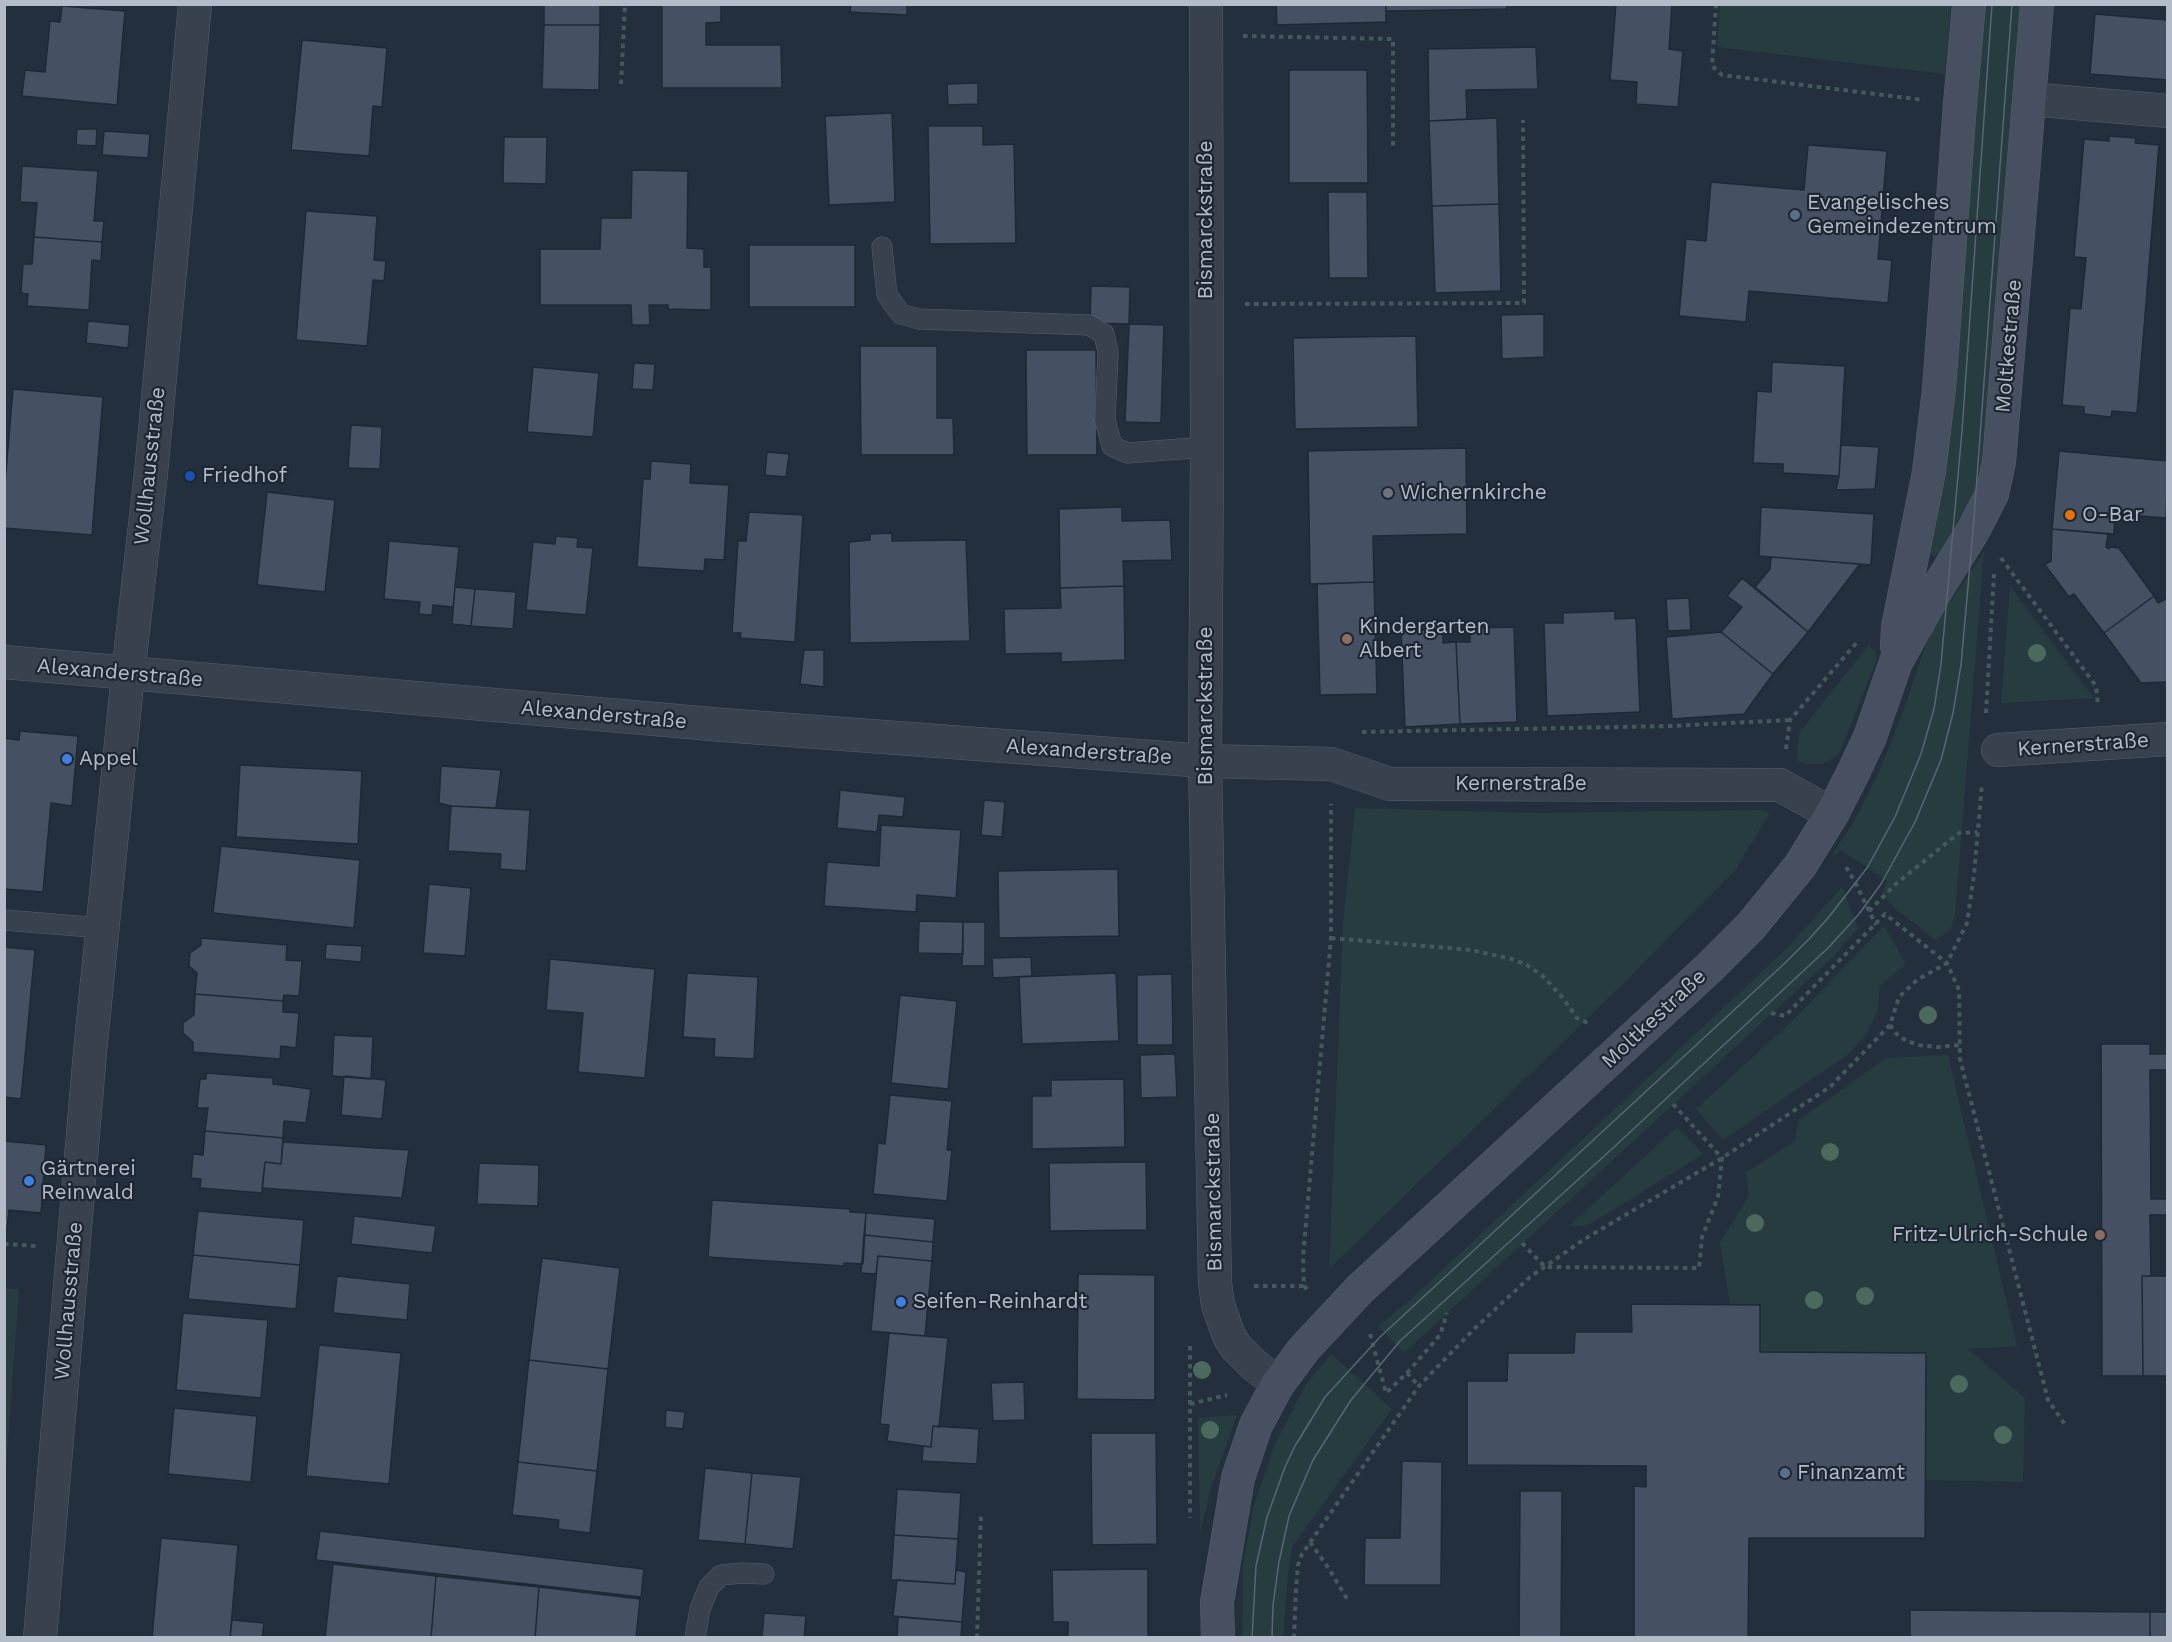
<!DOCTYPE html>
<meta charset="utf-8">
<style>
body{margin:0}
#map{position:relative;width:2172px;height:1642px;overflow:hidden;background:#242f3e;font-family:"Work Sans",sans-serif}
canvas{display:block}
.frame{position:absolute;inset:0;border:6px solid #b4bcc9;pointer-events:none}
</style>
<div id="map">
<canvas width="2172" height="1642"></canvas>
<div class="frame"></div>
</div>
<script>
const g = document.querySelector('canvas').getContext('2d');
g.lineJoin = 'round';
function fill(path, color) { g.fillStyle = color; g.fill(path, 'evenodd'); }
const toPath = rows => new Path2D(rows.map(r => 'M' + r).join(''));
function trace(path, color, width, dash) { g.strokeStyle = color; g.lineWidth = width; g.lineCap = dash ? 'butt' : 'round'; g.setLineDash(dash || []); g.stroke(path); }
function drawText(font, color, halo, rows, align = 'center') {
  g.font = font + ' "Work Sans",sans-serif'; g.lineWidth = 4.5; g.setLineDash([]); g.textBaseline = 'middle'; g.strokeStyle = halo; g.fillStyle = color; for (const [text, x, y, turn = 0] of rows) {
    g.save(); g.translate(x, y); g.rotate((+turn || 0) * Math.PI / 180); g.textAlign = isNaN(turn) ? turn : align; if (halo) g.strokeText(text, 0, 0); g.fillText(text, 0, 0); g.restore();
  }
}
fill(toPath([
 [1720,5,1951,5,1945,74,1717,47],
 [1982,5,2024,5,1981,483,1944,553,1934,556,1929,553],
 [1984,552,1955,915,1951,929,1936,940,1897,910,1881,893,1888,881,1840,850,1834,856,1832,855,1853,823,1879,772,1902,715,1925,647,1937,621],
 [2010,586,2094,698,2001,703],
 [1869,645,1875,651,1877,659,1839,754,1823,764,1806,764,1797,760,1799,733],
 [1355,808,1531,813,1760,810,1770,813,1736,869,1624,983,1329,1269,1343,924],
 [1842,887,1858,928,1833,957,1404,1353,1378,1326,1409,1301,1753,980,1789,946],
 [1884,926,1906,964,1879,987,1878,1010,1867,1033,1849,1054,1723,1140,1696,1109,1791,1022],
 [1948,1055,2017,1346,1968,1349,2025,1398,2023,1482,1925,1480,1760,1352,1760,1305,1730,1305,1720,1242,1749,1196,1746,1172,1795,1141,1798,1121,1886,1058],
 [1677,1127,1703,1154,1592,1223,1581,1226,1569,1226],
 [5,1288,19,1289,5,1483,4,1288],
 [1331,1354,1392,1409,1292,1547,1288,1575,1283,1637,1242,1637,1243,1564,1254,1505,1275,1444,1305,1386],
 [1237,1415,1210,1491,1200,1534,1198,1418]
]), '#263c3f');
const building = toPath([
 [544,4,600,4,600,25,544,25,544,4],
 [662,4,721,4,721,22,706,23,706,45,781,45,782,88,662,88,662,4],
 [851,4,907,4,907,15,850,12,851,4],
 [1276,4,1386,4,1386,22,1277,25,1276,4],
 [1386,4,1507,4,1507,9,1386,11,1386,4],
 [1616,4,1672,4,1669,49,1683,51,1678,107,1636,104,1637,82,1610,80,1616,4],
 [62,6,125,11,117,105,22,96,25,70,45,72,50,21,60,22,62,6],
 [2095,14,2168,20,2168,80,2090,74,2095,14],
 [544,25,600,25,599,90,542,89,544,25],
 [302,40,387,48,382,107,373,106,369,156,291,150,302,40],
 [1536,47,1538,89,1466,90,1467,119,1429,121,1428,49,1536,47],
 [1289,70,1367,70,1368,183,1289,183,1289,70],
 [978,83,978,104,948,105,947,84,978,83],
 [892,113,895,202,829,205,825,116,892,113],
 [1497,118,1499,204,1432,206,1429,121,1497,118],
 [928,126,983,126,983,145,1014,144,1016,243,930,244,928,126],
 [77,129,97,129,96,146,76,145,77,129],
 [104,131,150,134,148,158,102,155,104,131],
 [2109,136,2136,138,2135,143,2159,145,2137,413,2112,411,2111,417,2084,414,2084,407,2062,405,2070,308,2081,309,2086,258,2074,257,2084,139,2109,141,2109,136],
 [504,137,547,137,546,184,503,183,504,137],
 [1808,145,1887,151,1878,259,1892,260,1888,303,1749,291,1746,322,1679,316,1686,239,1706,241,1711,182,1804,190,1808,145],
 [22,166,98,171,94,221,104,221,102,242,34,237,37,203,20,202,22,166],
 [632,170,688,171,687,248,704,249,704,267,711,267,711,310,668,309,668,305,649,305,650,325,632,325,631,305,540,305,540,249,600,249,601,218,631,218,632,170],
 [1328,192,1367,192,1368,278,1329,278,1328,192],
 [1499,204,1501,291,1435,293,1432,206,1499,204],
 [306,211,377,216,374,260,386,261,384,281,373,280,367,346,296,340,306,211],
 [34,237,102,242,101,261,92,260,89,310,27,306,28,294,21,293,23,264,32,264,34,237],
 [749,245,855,245,855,307,749,307,749,245],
 [1091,286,1130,287,1129,324,1090,323,1091,286],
 [1544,314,1544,357,1502,359,1501,315,1544,314],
 [88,321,130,325,128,348,86,343,88,321],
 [1129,324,1164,325,1161,423,1125,422,1129,324],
 [1416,336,1418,427,1295,429,1293,338,1416,336],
 [860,346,937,346,937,418,953,418,954,455,861,455,860,346],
 [1026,350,1096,350,1097,455,1027,455,1026,350],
 [1772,362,1845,366,1839,476,1783,473,1783,464,1753,463,1757,391,1771,392,1772,362],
 [634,363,655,364,653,390,632,389,634,363],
 [533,367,599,373,593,437,527,432,533,367],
 [13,389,103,397,92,535,4,528,4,496,13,389],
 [351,425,382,427,380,469,348,468,351,425],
 [1841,445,1879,447,1875,489,1836,490,1839,476,1841,445],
 [1466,448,1467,534,1373,536,1374,582,1310,584,1308,451,1466,448],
 [2059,451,2168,461,2166,518,2115,514,2114,534,2052,529,2059,451],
 [767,452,789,454,786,477,765,475,767,452],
 [651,461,691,464,690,483,729,485,724,560,705,559,704,571,637,567,643,479,650,479,651,461],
 [267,492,335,500,325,592,257,585,267,492],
 [1122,507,1122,521,1170,520,1172,560,1123,561,1124,586,1060,588,1059,509,1122,507],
 [1761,507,1874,514,1871,565,1759,556,1761,507],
 [749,512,803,515,795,642,740,638,741,633,732,633,738,541,746,541,749,512],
 [2052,529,2108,534,2106,547,2109,549,2110,547,2119,548,2154,596,2104,633,2074,594,2069,597,2045,565,2051,561,2052,529],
 [892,533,892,541,966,540,970,641,850,643,849,542,870,540,870,534,892,533],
 [556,536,578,538,577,547,593,548,586,615,526,610,533,542,555,544,556,536],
 [389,541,459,547,453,607,433,605,432,615,419,614,420,602,384,599,389,541],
 [1771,557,1860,564,1808,632,1755,587,1770,569,1771,557],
 [1742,578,1808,632,1773,674,1721,632,1742,607,1727,596,1742,578],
 [1374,582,1377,694,1320,695,1317,584,1374,582],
 [1124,586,1125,660,1061,662,1061,653,1005,654,1004,609,1061,608,1060,588,1124,586],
 [455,587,475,589,471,626,452,624,455,587],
 [475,589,516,592,513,629,471,626,475,589],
 [2154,596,2158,603,2168,598,2168,682,2141,683,2104,633,2154,596],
 [1689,598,1691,630,1668,631,1666,599,1689,598],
 [1615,611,1615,619,1636,618,1640,712,1547,716,1544,623,1563,623,1563,613,1615,611],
 [1514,627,1517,722,1460,724,1456,642,1470,642,1470,628,1514,627],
 [1443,629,1443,643,1456,642,1460,724,1405,727,1401,631,1443,629],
 [1721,632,1773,674,1744,714,1672,719,1666,637,1721,632],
 [804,650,824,650,824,687,800,684,804,650],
 [20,731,78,736,72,806,51,803,43,892,4,889,4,738,19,740,20,731],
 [240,765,362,771,358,844,236,837,240,765],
 [441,766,501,770,496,808,451,806,439,803,441,766],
 [840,790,905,797,903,817,879,815,877,832,837,828,840,790],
 [984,800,1005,802,1002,837,981,835,984,800],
 [451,806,530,810,526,871,500,869,501,854,448,851,451,806],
 [881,825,961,830,956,898,917,895,916,912,824,906,827,862,879,866,881,825],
 [221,846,360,860,354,928,213,913,221,846],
 [1118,869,1119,936,999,938,998,871,1118,869],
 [429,884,471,888,465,956,423,953,429,884],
 [919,921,963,922,963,954,918,953,919,921],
 [963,922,985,922,985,966,962,966,963,922],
 [201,938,287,945,286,960,302,961,299,996,284,995,283,1001,195,994,197,973,189,966,190,953,201,945,201,938],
 [326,944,362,946,361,962,325,959,326,944],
 [4,947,35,950,21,1099,4,1097,4,947],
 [1031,957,1032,976,993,978,992,958,1031,957],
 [550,959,655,969,645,1078,578,1072,583,1013,546,1010,550,959],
 [687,973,758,977,754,1059,714,1057,715,1039,683,1037,687,973],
 [1116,973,1119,1041,1022,1044,1019,977,1116,973],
 [1172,974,1173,1045,1137,1045,1137,975,1172,974],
 [195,994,283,1001,283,1012,299,1013,296,1048,281,1046,280,1059,193,1052,193,1042,183,1033,183,1023,194,1015,195,994],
 [900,995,957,1001,948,1089,891,1083,900,995],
 [334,1035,373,1037,371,1079,332,1076,334,1035],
 [2101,1044,2150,1044,2150,1054,2168,1054,2168,1070,2150,1070,2151,1199,2168,1199,2168,1215,2150,1215,2151,1276,2142,1276,2143,1376,2102,1376,2101,1044],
 [1175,1054,1177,1097,1141,1098,1140,1055,1175,1054],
 [206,1073,273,1078,273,1084,311,1089,306,1123,284,1121,283,1138,205,1131,208,1108,197,1108,200,1079,206,1079,206,1073],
 [344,1076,386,1080,382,1119,341,1115,344,1076],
 [1124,1079,1125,1147,1032,1149,1032,1096,1051,1096,1051,1080,1124,1079],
 [890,1095,952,1101,947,1150,952,1150,947,1201,873,1194,878,1143,885,1144,890,1095],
 [205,1131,283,1138,281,1164,265,1162,262,1193,200,1188,201,1179,191,1178,193,1154,203,1155,205,1131],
 [4,1141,46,1145,41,1213,9,1210,7,1229,4,1229,4,1141],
 [283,1142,409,1150,402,1198,262,1188,265,1162,281,1164,283,1142],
 [1146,1162,1147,1230,1050,1231,1049,1163,1146,1162],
 [479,1163,539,1165,538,1206,477,1204,479,1163],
 [712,1200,850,1209,850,1212,866,1213,863,1264,844,1263,844,1266,708,1257,712,1200],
 [198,1211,304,1220,300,1265,193,1255,198,1211],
 [866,1213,935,1219,933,1242,864,1235,866,1213],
 [354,1216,436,1226,432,1253,351,1244,354,1216],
 [864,1235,933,1242,932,1261,878,1256,876,1274,861,1273,864,1235],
 [193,1255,300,1265,296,1309,188,1299,193,1255],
 [878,1256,932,1261,925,1336,871,1331,878,1256],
 [542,1258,620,1268,608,1369,529,1360,542,1258],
 [1078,1274,1155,1275,1155,1400,1077,1399,1078,1274],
 [337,1276,410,1284,407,1320,333,1313,337,1276],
 [2142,1276,2168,1276,2168,1376,2143,1376,2142,1276],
 [1631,1304,1760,1305,1760,1352,1926,1353,1925,1538,1749,1538,1748,1638,1634,1638,1634,1486,1646,1487,1646,1466,1467,1465,1467,1381,1507,1381,1508,1353,1574,1353,1575,1332,1632,1332,1631,1304],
 [183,1313,268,1320,261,1398,176,1390,183,1313],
 [889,1333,948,1338,939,1427,933,1426,931,1447,887,1441,889,1425,880,1424,889,1333],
 [319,1345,401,1353,389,1484,306,1476,319,1345],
 [529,1360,608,1369,597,1471,518,1462,529,1360],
 [1024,1382,1025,1420,993,1421,991,1383,1024,1382],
 [174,1408,257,1416,251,1482,168,1474,174,1408],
 [666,1410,685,1412,683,1429,665,1427,666,1410],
 [933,1426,979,1429,977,1464,922,1461,923,1446,931,1447,933,1426],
 [1091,1433,1156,1433,1157,1544,1092,1545,1091,1433],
 [1402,1461,1442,1462,1441,1585,1364,1585,1365,1538,1400,1538,1402,1461],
 [518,1462,597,1471,590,1533,558,1529,559,1520,512,1515,518,1462],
 [705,1468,752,1473,745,1544,698,1540,705,1468],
 [752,1473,801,1477,793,1549,745,1544,752,1473],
 [897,1489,961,1493,958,1539,894,1535,897,1489],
 [1520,1491,1562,1491,1561,1638,1519,1638,1520,1491],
 [320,1531,644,1569,641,1597,316,1560,320,1531],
 [894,1535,958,1539,955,1584,891,1580,894,1535],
 [161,1538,238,1545,230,1638,152,1638,161,1538],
 [333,1564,436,1576,431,1638,325,1638,333,1564],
 [1148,1569,1148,1638,1068,1638,1068,1622,1053,1622,1052,1570,1148,1569],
 [956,1570,966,1572,962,1622,893,1616,897,1580,955,1584,956,1570],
 [436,1576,539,1587,535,1638,431,1638,436,1576],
 [539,1587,640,1599,636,1638,535,1638,539,1587],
 [1910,1610,2150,1612,2150,1638,1910,1638,1910,1610],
 [2150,1612,2168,1612,2168,1638,2150,1638,2150,1612],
 [764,1613,806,1616,804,1638,762,1638,764,1613],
 [898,1617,962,1622,961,1638,897,1638,898,1617],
 [232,1620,264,1623,262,1638,230,1638,232,1620]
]);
fill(building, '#455162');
trace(building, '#1f2835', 1.5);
const lane = toPath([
 [882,247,887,295,901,314,919,319,1089,325,1104,334,1108,352,1105,420,1112,446,1127,453,1207,447],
 [4,920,103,928],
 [695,1638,700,1609,709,1587,721,1575,742,1573,764,1574]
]);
const street = toPath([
 [1206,4,1207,447,1205,761,1215,1283,1218,1305,1229,1336,1236,1347,1254,1365,1278,1384],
 [2029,99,2168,111],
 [4,662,723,725,1205,761,1331,764,1390,784,1780,785,1832,814],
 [1998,750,2168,739],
 [40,1638,90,1052,128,674,151,473,195,4]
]);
const secondary = toPath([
 [1897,646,1898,627,1929,472,1939,389,1960,104,1969,4],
 [1218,1638,1217,1602,1238,1478,1256,1425,1278,1384,1304,1349,1360,1289,1708,969,1751,926,1800,866,1832,814,1852,775,1870,737,1896,662,1935,592,1973,531,1992,494,1999,462,2037,4]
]);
trace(lane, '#565f6c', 21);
trace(street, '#565f6c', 34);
trace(secondary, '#565f6c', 34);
trace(toPath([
 [1716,4,1712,66,1722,75,1924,100],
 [1243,36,1393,39,1393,146],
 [621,84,625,4],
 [1245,304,1524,303,1523,120],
 [2001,558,2096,686,2098,705],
 [1986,713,1994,574],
 [1362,732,1670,726,1790,720],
 [1786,749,1790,720,1858,641],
 [1846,867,1855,882,1876,925],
 [1869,911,1897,883,1959,833,1977,832],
 [1331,938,1471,950,1512,959,1527,965,1544,977,1562,997,1577,1018,1590,1024],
 [1771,1013,1785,1016,1885,914,1947,963,1959,990,1960,1059,2048,1400,2066,1426],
 [1890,1025,1899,1037,1917,1045,1938,1047,1960,1045],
 [1522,1243,1545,1267,1699,1268,1702,1237,1718,1197,1722,1158,1673,1104],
 [4,1244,37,1246],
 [1254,1286,1304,1286],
 [1307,1289,1304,1286,1303,1257,1331,938,1331,804],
 [1370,1334,1386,1393,1407,1373,1419,1386],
 [1190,1346,1190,1518],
 [1407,1373,1440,1335,1447,1313],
 [1190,1404,1227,1395],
 [1310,1542,1329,1569,1349,1602],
 [977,1638,981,1514],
 [1294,1638,1296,1588,1298,1565,1302,1554,1419,1386,1474,1329,1530,1277,1583,1240,1722,1158,1830,1087,1890,1025,1899,997,1917,980,1947,963,1967,923,1974,875,1982,784]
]), '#44595c', 4, [4.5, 4.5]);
trace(lane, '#38414e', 20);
trace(street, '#38414e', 33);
trace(secondary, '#465061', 33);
trace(toPath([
 [1252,1638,1256,1566,1267,1517,1285,1467,1295,1446,1325,1397,1380,1337,1785,963,1810,938,1828,918,1867,868,1895,817,1921,754,1934,709,1941,664,1962,431,1992,4],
 [1272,1638,1273,1605,1279,1562,1289,1516,1313,1460,1351,1400,1400,1341,1613,1148,1828,948,1859,914,1881,884,1915,822,1941,760,1953,713,1961,665,1973,531,2012,4]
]), '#5a6575', 1.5);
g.fillStyle = '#4b6a5d';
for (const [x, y] of [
 [2037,653],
 [1928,1015],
 [1830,1152],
 [1755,1223],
 [1865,1296],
 [1814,1300],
 [1202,1370],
 [1959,1384],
 [1210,1430],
 [2003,1435]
]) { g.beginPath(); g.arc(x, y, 9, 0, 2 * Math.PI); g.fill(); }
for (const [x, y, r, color] of [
 [1795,215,6,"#5c6f8a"],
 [190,476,6,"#1a4fb4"],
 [1388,493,6,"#6b7280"],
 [2070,515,6,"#e8710a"],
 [1347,639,6,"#8d6e63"],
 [67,759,6,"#3f7fe0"],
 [29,1181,6,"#3f7fe0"],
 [2100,1235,6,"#8d6e63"],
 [901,1302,6,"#3f7fe0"],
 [1785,1473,6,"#5c6f8a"]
]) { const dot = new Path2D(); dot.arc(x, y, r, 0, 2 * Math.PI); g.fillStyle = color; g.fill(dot); trace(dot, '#1d2633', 2); }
drawText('21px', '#b4bcc9', '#1d2633', [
 ["Evangelisches",1807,203],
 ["Gemeindezentrum",1807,227],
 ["Friedhof",202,476],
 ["Wichernkirche",1400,493],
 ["O-Bar",2082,515],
 ["Kindergarten",1359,627],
 ["Albert",1359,651],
 ["Appel",79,759],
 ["Gärtnerei",41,1169],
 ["Reinwald",41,1193],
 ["Fritz-Ulrich-Schule",2088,1235,"right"],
 ["Seifen-Reinhardt",913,1302],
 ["Finanzamt",1797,1473]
], 'left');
drawText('21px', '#b4bcc9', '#1d2633', [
 ["Bismarckstraße",1206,220,-90],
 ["Moltkestraße",2009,346,-85],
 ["Wollhausstraße",150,466,-84],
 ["Alexanderstraße",120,673,5],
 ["Bismarckstraße",1206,706,-90],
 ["Alexanderstraße",604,715,5],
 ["Kernerstraße",2083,745,-4],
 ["Alexanderstraße",1089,752,4],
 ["Kernerstraße",1521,784],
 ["Moltkestraße",1654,1019,-43],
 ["Bismarckstraße",1214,1192,-91],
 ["Wollhausstraße",69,1301,-85]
]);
</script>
